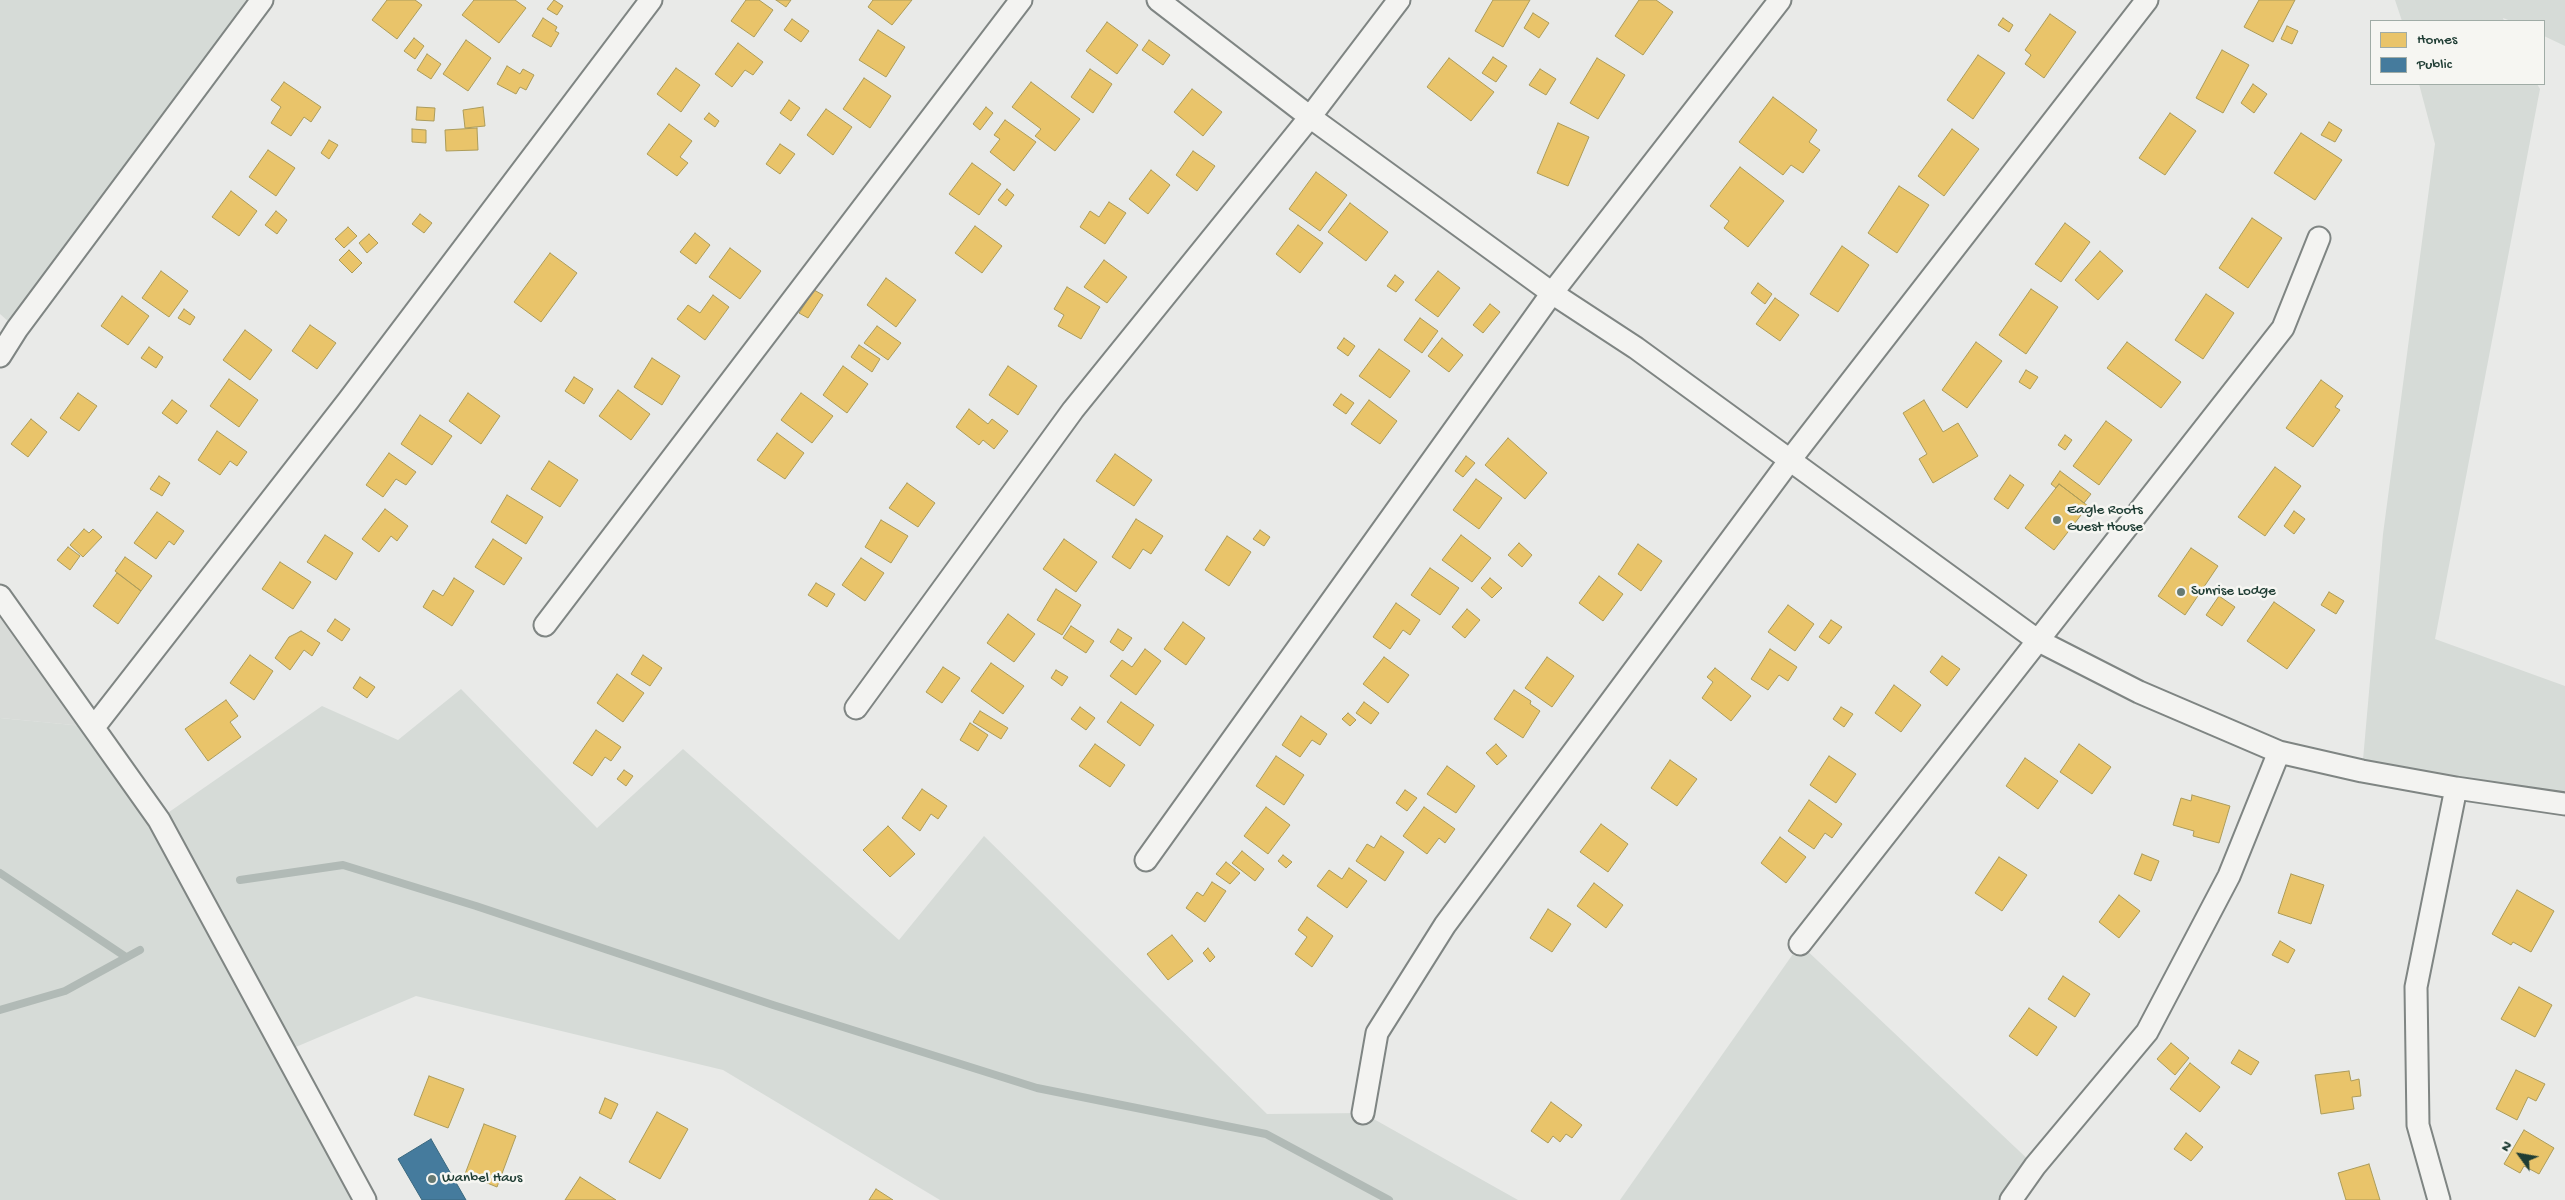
<!DOCTYPE html>
<style>
body{margin:0}
#map{position:relative;width:2565px;height:1200px;overflow:hidden;background:#e9eae8;font-family:"Gochi Hand",sans-serif}
canvas{display:block}
.legend{position:absolute;left:2370px;top:20px;width:175px;height:65px;box-sizing:border-box;background:#f6f6f2;border:1px solid #a0aca6;margin:0;padding:6px 9px;list-style:none;font-size:15px;color:#1f3d34}
.legend li{display:flex;align-items:center;gap:10px;height:25px}
.legend b{width:25px;border:1px solid #a0aca6}
.north{position:absolute;left:2495px;top:1130px;width:50px;height:50px;-webkit-text-stroke:4px #f6f6f2;paint-order:stroke;rotate:302deg;font-size:14px;font-weight:700;line-height:20px;text-align:center;color:#1f3d34}
.north::after{content:'';display:block;margin:auto;width:18px;height:22px;background:#1f3d34;clip-path:polygon(50% 0,100% 100%,50% 72%,0 100%)}
</style>
<div id="map">
<canvas width="2565" height="1200"></canvas>
<ul class="legend">
<li><b style="height:14px;background:#e9c46a"></b>Homes</li>
<li><b style="height:14px;background:#457b9d"></b>Public</li>
</ul>
<div class="north">N</div>
</div>
<script>
const g = document.querySelector('canvas').getContext('2d');
g.lineJoin = 'round';
function fill(path, color) { g.fillStyle = color; g.fill(path, 'evenodd'); }
const toPath = rows => new Path2D(rows.map(r => 'M' + r).join(''));
function trace(path, color, width, dash) { g.strokeStyle = color; g.lineWidth = width; g.lineCap = dash ? 'butt' : 'round'; g.setLineDash(dash || []); g.stroke(path); }
function drawText(font, color, halo, rows, align = 'center') {
  g.font = font + ' "Gochi Hand",sans-serif'; g.lineWidth = 5; g.setLineDash([]); g.textBaseline = 'middle'; g.strokeStyle = halo; g.fillStyle = color; for (const [text, x, y, turn = 0] of rows) {
    g.save(); g.translate(x, y); g.rotate((+turn || 0) * Math.PI / 180); g.textAlign = isNaN(turn) ? turn : align; if (halo) g.strokeText(text, 0, 0); g.fillText(text, 0, 0); g.restore();
  }
}
fill(toPath([
 [0,596,94,727,0,718]
]), '#d8dbd8');
fill(toPath([
 [0,0,262,0,17,329,0,314],
 [2395,0,2565,0,2565,46,2544,36,2544,21,2511,21,2503,18,2504,21,2402,21],
 [2419,84,2537,84,2540,89,2435,639,2565,686,2565,804,2362,771,2383,534,2435,144],
 [461,689,597,828,683,749,899,940,984,836,1267,1114,1363,1113,1518,1200,940,1200,723,1070,416,996,284,1052,365,1200,0,1200,0,718,94,727,159,819,322,706,398,740],
 [1800,944,2035,1166,2011,1200,1620,1200]
]), '#d6dbd7');
const homes = toPath([
 [387,0,415,0,422,5,397,39,372,20,387,0],
 [474,0,515,0,526,8,499,43,462,15,474,0],
 [554,0,563,6,557,15,547,9,554,0],
 [746,0,759,0,773,10,754,37,731,21,746,0],
 [776,0,791,0,786,7,776,0],
 [873,0,912,0,892,25,868,7,873,0],
 [1493,0,1530,0,1503,47,1475,31,1493,0],
 [1639,0,1656,0,1673,12,1643,55,1615,36,1639,0],
 [2259,0,2295,0,2273,42,2244,27,2259,0],
 [1533,13,1549,23,1539,38,1524,28,1533,13],
 [2050,14,2076,32,2044,78,2025,64,2031,55,2025,50,2050,14],
 [543,18,557,27,555,31,559,33,551,47,532,36,543,18],
 [2003,18,2013,25,2009,32,1998,25,2003,18],
 [792,19,809,31,801,42,784,30,792,19],
 [1107,22,1138,45,1117,74,1086,51,1107,22],
 [2287,26,2298,31,2292,44,2281,39,2287,26],
 [878,30,905,47,886,77,859,60,878,30],
 [414,38,424,46,415,59,404,51,414,38],
 [466,40,491,58,468,91,443,74,466,40],
 [1149,40,1170,55,1163,65,1142,50,1149,40],
 [738,43,763,62,753,75,745,70,732,87,715,74,738,43],
 [2222,50,2249,65,2223,113,2196,98,2222,50],
 [427,54,441,64,431,79,417,70,427,54],
 [1978,55,2005,73,1973,119,1947,100,1978,55],
 [1493,57,1507,66,1496,82,1482,73,1493,57],
 [1449,58,1494,92,1471,121,1427,87,1449,58],
 [1597,58,1625,75,1598,119,1570,103,1597,58],
 [507,66,520,74,523,69,534,75,526,90,520,87,516,94,497,84,507,66],
 [676,68,700,85,681,112,657,94,676,68],
 [1090,69,1112,84,1093,113,1071,97,1090,69],
 [1540,69,1556,79,1546,95,1529,85,1540,69],
 [864,78,891,96,870,128,843,109,864,78],
 [284,82,321,107,311,122,304,117,291,136,271,123,281,107,271,100,284,82],
 [1031,82,1080,119,1055,151,1035,136,1041,129,1012,107,1031,82],
 [2253,84,2267,94,2254,113,2241,103,2253,84],
 [1192,89,1222,112,1203,136,1174,112,1192,89],
 [1773,97,1817,130,1809,142,1820,150,1803,173,1791,165,1783,175,1739,142,1773,97],
 [789,100,800,108,791,121,780,113,789,100],
 [417,107,435,108,434,121,416,120,417,107],
 [483,107,485,126,465,128,463,110,483,107],
 [986,107,993,113,980,130,973,124,986,107],
 [826,109,852,127,833,155,807,135,826,109],
 [709,113,719,121,715,127,704,119,709,113],
 [2170,113,2196,131,2165,175,2139,158,2170,113],
 [1005,120,1036,142,1014,171,990,152,1000,139,994,135,1005,120],
 [2329,122,2342,130,2335,142,2321,135,2329,122],
 [1558,123,1589,137,1568,186,1537,173,1558,123],
 [669,124,692,141,680,157,688,163,677,176,647,154,669,124],
 [477,128,478,150,446,151,445,130,477,128],
 [412,129,426,130,426,143,412,142,412,129],
 [1952,129,1979,149,1944,196,1918,176,1952,129],
 [2301,133,2342,160,2315,200,2274,173,2301,133],
 [329,140,338,145,329,159,321,153,329,140],
 [780,144,795,154,780,174,766,164,780,144],
 [268,150,295,168,276,196,249,177,268,150],
 [1193,151,1215,166,1197,191,1176,175,1193,151],
 [972,163,1001,184,979,215,949,194,972,163],
 [1740,167,1784,201,1748,247,1724,228,1729,221,1710,206,1740,167],
 [1151,170,1170,185,1148,214,1129,199,1151,170],
 [1316,172,1347,195,1320,231,1289,209,1316,172],
 [1899,186,1929,205,1897,253,1868,233,1899,186],
 [1007,189,1014,195,1006,206,998,200,1007,189],
 [231,191,257,211,239,236,212,217,231,191],
 [1109,202,1126,213,1105,244,1080,227,1090,211,1099,217,1109,202],
 [1350,203,1388,232,1366,261,1328,232,1350,203],
 [276,211,287,220,277,234,265,225,276,211],
 [420,214,432,223,424,233,412,224,420,214],
 [2252,218,2282,238,2248,288,2219,268,2252,218],
 [2065,223,2090,242,2061,282,2035,264,2065,223],
 [1298,225,1323,243,1300,273,1276,254,1298,225],
 [975,226,1002,246,982,273,955,253,975,226],
 [348,227,357,236,344,248,335,239,348,227],
 [695,233,710,245,696,264,680,252,695,233],
 [369,234,378,243,367,253,359,243,369,234],
 [1842,246,1869,265,1838,312,1810,294,1842,246],
 [730,248,761,271,740,299,709,277,730,248],
 [349,250,362,263,352,273,339,260,349,250],
 [2100,251,2123,271,2098,300,2075,280,2100,251],
 [550,253,577,273,541,322,514,302,550,253],
 [1104,260,1127,277,1107,303,1084,287,1104,260],
 [161,271,188,291,169,317,142,298,161,271],
 [1438,271,1460,288,1438,317,1415,300,1438,271],
 [1395,275,1404,282,1396,292,1387,286,1395,275],
 [886,278,916,300,896,327,867,305,886,278],
 [1758,283,1772,294,1765,304,1751,293,1758,283],
 [1067,287,1100,307,1081,339,1058,326,1064,315,1054,309,1067,287],
 [2031,289,2058,307,2026,354,1999,335,2031,289],
 [814,290,823,295,808,318,799,313,814,290],
 [2206,294,2234,313,2203,359,2175,340,2206,294],
 [713,295,729,307,705,340,677,319,688,305,700,313,713,295],
 [122,296,149,316,128,345,101,326,122,296],
 [1775,298,1799,315,1780,341,1756,324,1775,298],
 [1490,304,1500,312,1483,333,1473,325,1490,304],
 [184,309,195,317,190,325,178,318,184,309],
 [1420,318,1438,331,1422,353,1404,340,1420,318],
 [310,325,336,343,317,369,292,351,310,325],
 [877,326,901,343,888,360,864,343,877,326],
 [245,330,272,350,250,380,223,360,245,330],
 [1344,338,1355,346,1348,356,1337,348,1344,338],
 [1442,338,1463,355,1449,372,1428,356,1442,338],
 [1976,342,2002,361,1967,408,1942,390,1976,342],
 [2127,342,2181,382,2161,408,2107,368,2127,342],
 [859,345,880,359,872,372,851,357,859,345],
 [149,347,163,357,156,368,141,358,149,347],
 [1379,349,1410,371,1390,398,1359,376,1379,349],
 [652,358,680,376,662,405,634,387,652,358],
 [843,366,868,384,847,413,823,395,843,366],
 [1008,366,1037,386,1018,415,989,395,1008,366],
 [2026,370,2038,377,2030,389,2019,382,2026,370],
 [574,377,593,389,584,404,565,391,574,377],
 [229,379,258,400,239,427,210,406,229,379],
 [2321,380,2343,396,2335,407,2340,410,2313,447,2286,428,2321,380],
 [618,390,650,414,631,440,599,416,618,390],
 [78,393,97,406,79,431,60,418,78,393],
 [468,393,500,416,481,444,449,421,468,393],
 [801,393,833,416,812,443,781,420,801,393],
 [1341,394,1354,403,1346,414,1333,405,1341,394],
 [172,400,187,411,177,424,162,413,172,400],
 [1369,400,1397,421,1380,444,1351,424,1369,400],
 [1924,400,1943,432,1958,423,1978,456,1933,483,1919,459,1927,454,1903,413,1924,400],
 [969,409,988,424,992,419,1008,431,994,449,983,440,979,445,956,427,969,409],
 [420,415,452,436,432,465,401,444,420,415],
 [31,419,47,432,28,457,11,444,31,419],
 [2106,421,2132,440,2099,485,2073,466,2106,421],
 [217,431,247,452,237,466,230,461,220,475,198,460,217,431],
 [777,433,804,453,785,479,757,460,777,433],
 [2065,435,2072,440,2065,450,2058,445,2065,435],
 [1508,438,1547,473,1525,499,1485,465,1508,438],
 [389,453,416,472,406,485,396,479,383,497,366,485,389,453],
 [1115,454,1152,480,1134,506,1096,481,1115,454],
 [1466,456,1475,463,1463,477,1455,471,1466,456],
 [549,461,578,480,560,507,531,489,549,461],
 [2275,467,2301,486,2265,536,2238,517,2275,467],
 [2060,471,2091,494,2084,503,2059,484,2056,488,2051,484,2060,471],
 [2010,475,2024,485,2008,509,1994,499,2010,475],
 [159,476,170,483,162,496,150,489,159,476],
 [1476,479,1502,498,1479,529,1453,510,1476,479],
 [907,483,935,503,918,527,889,508,907,483],
 [2059,484,2088,506,2054,550,2025,528,2059,484],
 [507,495,543,517,526,544,491,522,507,495],
 [385,509,408,526,397,541,391,536,379,552,362,539,385,509],
 [2294,511,2305,519,2294,534,2284,526,2294,511],
 [157,512,184,531,174,545,169,541,156,559,134,543,157,512],
 [1136,519,1163,536,1151,554,1143,549,1130,569,1112,557,1136,519],
 [881,520,908,536,891,563,865,547,881,520],
 [84,529,89,533,93,529,102,537,83,557,70,545,84,529],
 [1260,530,1270,537,1264,546,1253,539,1260,530],
 [325,535,353,553,336,580,307,562,325,535],
 [1461,535,1491,558,1472,582,1442,560,1461,535],
 [1227,536,1251,552,1229,586,1205,570,1227,536],
 [493,539,522,558,504,585,475,567,493,539],
 [1064,539,1097,562,1076,592,1043,569,1064,539],
 [1519,543,1532,555,1522,567,1508,555,1519,543],
 [1638,544,1662,561,1641,591,1618,574,1638,544],
 [68,547,80,556,70,570,57,560,68,547],
 [2191,548,2218,566,2185,615,2158,596,2191,548],
 [125,557,152,576,141,591,115,571,125,557],
 [861,558,884,573,865,601,842,585,861,558],
 [280,562,311,582,293,609,262,589,280,562],
 [1430,568,1459,588,1440,615,1411,595,1430,568],
 [117,573,141,591,118,624,93,606,117,573],
 [1599,576,1623,594,1603,621,1579,603,1599,576],
 [454,578,474,591,452,626,423,607,433,590,443,596,454,578],
 [1490,578,1502,588,1492,598,1481,588,1490,578],
 [816,583,835,594,827,607,808,595,816,583],
 [1056,589,1081,605,1062,635,1037,620,1056,589],
 [2329,592,2344,601,2336,614,2321,605,2329,592],
 [2219,596,2235,607,2222,626,2206,615,2219,596],
 [2274,602,2315,630,2287,669,2247,641,2274,602],
 [1396,603,1420,620,1410,635,1403,630,1390,649,1373,637,1396,603],
 [1788,605,1814,624,1795,651,1768,632,1788,605],
 [1467,609,1480,620,1465,638,1452,627,1467,609],
 [1008,614,1035,634,1014,662,987,643,1008,614],
 [335,619,350,629,342,641,327,631,335,619],
 [1831,620,1842,627,1829,644,1819,637,1831,620],
 [1183,622,1205,638,1186,665,1164,649,1183,622],
 [1071,626,1094,641,1086,653,1063,638,1071,626],
 [1118,629,1132,638,1123,651,1110,642,1118,629],
 [301,631,320,643,312,656,304,650,290,670,275,658,289,637,301,631],
 [1145,649,1161,661,1136,695,1110,676,1122,660,1132,667,1145,649],
 [1770,649,1797,667,1788,681,1779,675,1768,690,1751,679,1770,649],
 [250,655,273,671,254,700,230,683,250,655],
 [643,655,662,668,650,686,631,674,643,655],
 [1942,656,1960,669,1947,686,1930,672,1942,656],
 [1384,657,1409,675,1388,703,1363,684,1384,657],
 [1547,657,1574,676,1552,707,1525,688,1547,657],
 [991,663,1024,686,1003,714,971,691,991,663],
 [943,667,960,678,942,703,926,692,943,667],
 [1715,668,1751,696,1731,721,1702,698,1713,682,1707,677,1715,668],
 [1056,670,1068,677,1062,686,1051,678,1056,670],
 [617,674,644,693,623,722,597,703,617,674],
 [360,677,375,687,367,698,353,688,360,677],
 [1894,685,1921,705,1901,732,1875,713,1894,685],
 [1514,690,1531,701,1530,704,1540,711,1523,738,1494,719,1514,690],
 [226,700,238,716,230,722,241,737,208,761,185,729,226,700],
 [1121,702,1154,725,1140,746,1107,722,1121,702],
 [1364,702,1379,713,1371,724,1356,713,1364,702],
 [1080,707,1095,718,1086,730,1071,719,1080,707],
 [1841,707,1853,714,1844,727,1833,719,1841,707],
 [980,711,1008,728,1001,739,973,722,980,711],
 [1348,713,1356,720,1350,726,1342,719,1348,713],
 [1301,716,1327,734,1320,745,1312,740,1300,757,1282,745,1301,716],
 [970,723,988,735,978,751,960,740,970,723],
 [596,730,621,747,611,761,605,757,592,776,573,763,596,730],
 [1095,744,1125,765,1110,787,1079,766,1095,744],
 [1496,744,1507,756,1497,765,1486,753,1496,744],
 [2079,744,2111,767,2092,794,2060,772,2079,744],
 [1276,756,1304,775,1284,805,1256,786,1276,756],
 [1829,756,1856,774,1836,803,1810,785,1829,756],
 [2025,758,2058,781,2038,809,2006,786,2025,758],
 [1670,760,1697,779,1677,806,1651,788,1670,760],
 [1447,766,1475,786,1456,813,1427,794,1447,766],
 [624,770,633,776,626,786,617,779,624,770],
 [922,789,947,806,938,819,931,814,920,831,902,818,922,789],
 [1405,790,1417,798,1407,811,1396,803,1405,790],
 [2192,795,2230,806,2219,843,2193,836,2194,831,2173,825,2181,798,2191,801,2192,795],
 [1809,800,1842,824,1832,838,1825,833,1814,849,1788,831,1809,800],
 [1266,807,1290,825,1268,854,1244,836,1266,807],
 [1424,807,1455,829,1445,843,1439,838,1427,854,1403,836,1424,807],
 [1601,824,1628,844,1608,872,1580,852,1601,824],
 [888,826,915,854,890,877,863,850,888,826],
 [1381,836,1404,852,1385,881,1356,861,1367,844,1374,848,1381,836],
 [1780,837,1806,857,1786,883,1761,863,1780,837],
 [1242,851,1264,869,1255,881,1232,863,1242,851],
 [2142,854,2159,861,2151,881,2134,874,2142,854],
 [1283,855,1292,862,1286,868,1278,861,1283,855],
 [1999,857,2027,875,2002,911,1975,893,1999,857],
 [1226,862,1240,873,1230,884,1216,874,1226,862],
 [1349,868,1367,881,1347,908,1317,886,1329,870,1342,879,1349,868],
 [2291,874,2324,885,2311,924,2278,913,2291,874],
 [1212,882,1226,891,1205,922,1186,908,1197,892,1203,896,1212,882],
 [1594,883,1623,905,1606,928,1577,906,1594,883],
 [2517,890,2554,911,2531,952,2513,942,2511,945,2492,934,2517,890],
 [2119,895,2140,911,2119,938,2099,922,2119,895],
 [1548,909,1571,924,1552,952,1530,938,1548,909],
 [1307,917,1333,936,1312,967,1295,954,1307,937,1298,930,1307,917],
 [1172,935,1193,961,1168,980,1147,954,1172,935],
 [2280,941,2295,950,2288,963,2272,955,2280,941],
 [1208,948,1215,957,1210,962,1203,953,1208,948],
 [2063,976,2090,994,2075,1017,2048,999,2063,976],
 [2519,987,2552,1005,2535,1037,2501,1019,2519,987],
 [2029,1008,2057,1027,2037,1056,2009,1036,2029,1008],
 [2171,1043,2189,1058,2175,1075,2157,1059,2171,1043],
 [2239,1050,2259,1062,2251,1075,2231,1063,2239,1050],
 [2190,1063,2220,1087,2200,1112,2170,1089,2190,1063],
 [2516,1070,2545,1084,2536,1101,2528,1097,2517,1120,2496,1109,2516,1070],
 [2349,1071,2351,1081,2359,1079,2361,1096,2352,1097,2354,1109,2321,1114,2315,1075,2349,1071],
 [429,1076,464,1089,448,1128,414,1115,429,1076],
 [605,1098,618,1104,611,1119,599,1113,605,1098],
 [1551,1102,1582,1125,1572,1138,1566,1134,1560,1142,1553,1136,1548,1143,1531,1131,1551,1102],
 [657,1112,688,1129,660,1179,629,1162,657,1112],
 [484,1124,516,1136,497,1187,465,1174,484,1124],
 [2524,1130,2554,1148,2539,1174,2524,1166,2520,1173,2504,1164,2524,1130],
 [2186,1133,2203,1147,2191,1161,2174,1149,2186,1133],
 [2369,1164,2380,1200,2346,1200,2338,1173,2369,1164],
 [580,1177,616,1200,565,1200,580,1177],
 [876,1189,893,1200,869,1200,876,1189]
]);
fill(homes, '#e9c46a');
trace(homes, '#ac9c5a', 1);
const public = toPath([
 [431,1139,466,1200,422,1200,398,1159,431,1139]
]);
fill(public, '#457b9d');
trace(public, '#3a687e', 1);
trace(toPath([
 [0,873,126,957],
 [240,880,343,865,476,906,773,1005,1037,1088,1266,1134,1389,1200],
 [0,1010,65,991,140,950]
]), '#b1bab6', 8);
const minor = toPath([
 [1158,0,1310,117,1552,293,1636,348,2037,640,2139,692,2279,752,2362,771,2456,788,2565,804],
 [0,356,17,329,262,0],
 [0,596,159,820,365,1200],
 [545,625,1021,0],
 [856,708,1073,410,1310,117,1399,0],
 [94,727,348,401,651,0],
 [1146,860,1552,293,1780,0],
 [1800,944,2283,328,2319,238],
 [1363,1113,1377,1033,1445,925,1790,460,2147,0],
 [2011,1200,2035,1166,2147,1032,2229,876,2279,752],
 [2439,1200,2418,1125,2416,987,2456,788]
]);
trace(minor, '#7f8583', 25);
trace(minor, '#f3f3f1', 21);
for (const [x, y, r, color] of [
 [2057,520,5,"#667a73"],
 [2181,592,5,"#667a73"],
 [432,1179,5,"#667a73"]
]) { const dot = new Path2D(); dot.arc(x, y, r, 0, 2 * Math.PI); g.fillStyle = color; g.fill(dot); trace(dot, '#f6f6f2', 2); }
drawText('15px', '#1f3d34', '#f6f6f2', [
 ["Eagle Roots",2067,511],
 ["Guest House",2067,528],
 ["Sunrise Lodge",2191,592],
 ["Wanbel Haus",442,1179]
], 'left');
</script>
